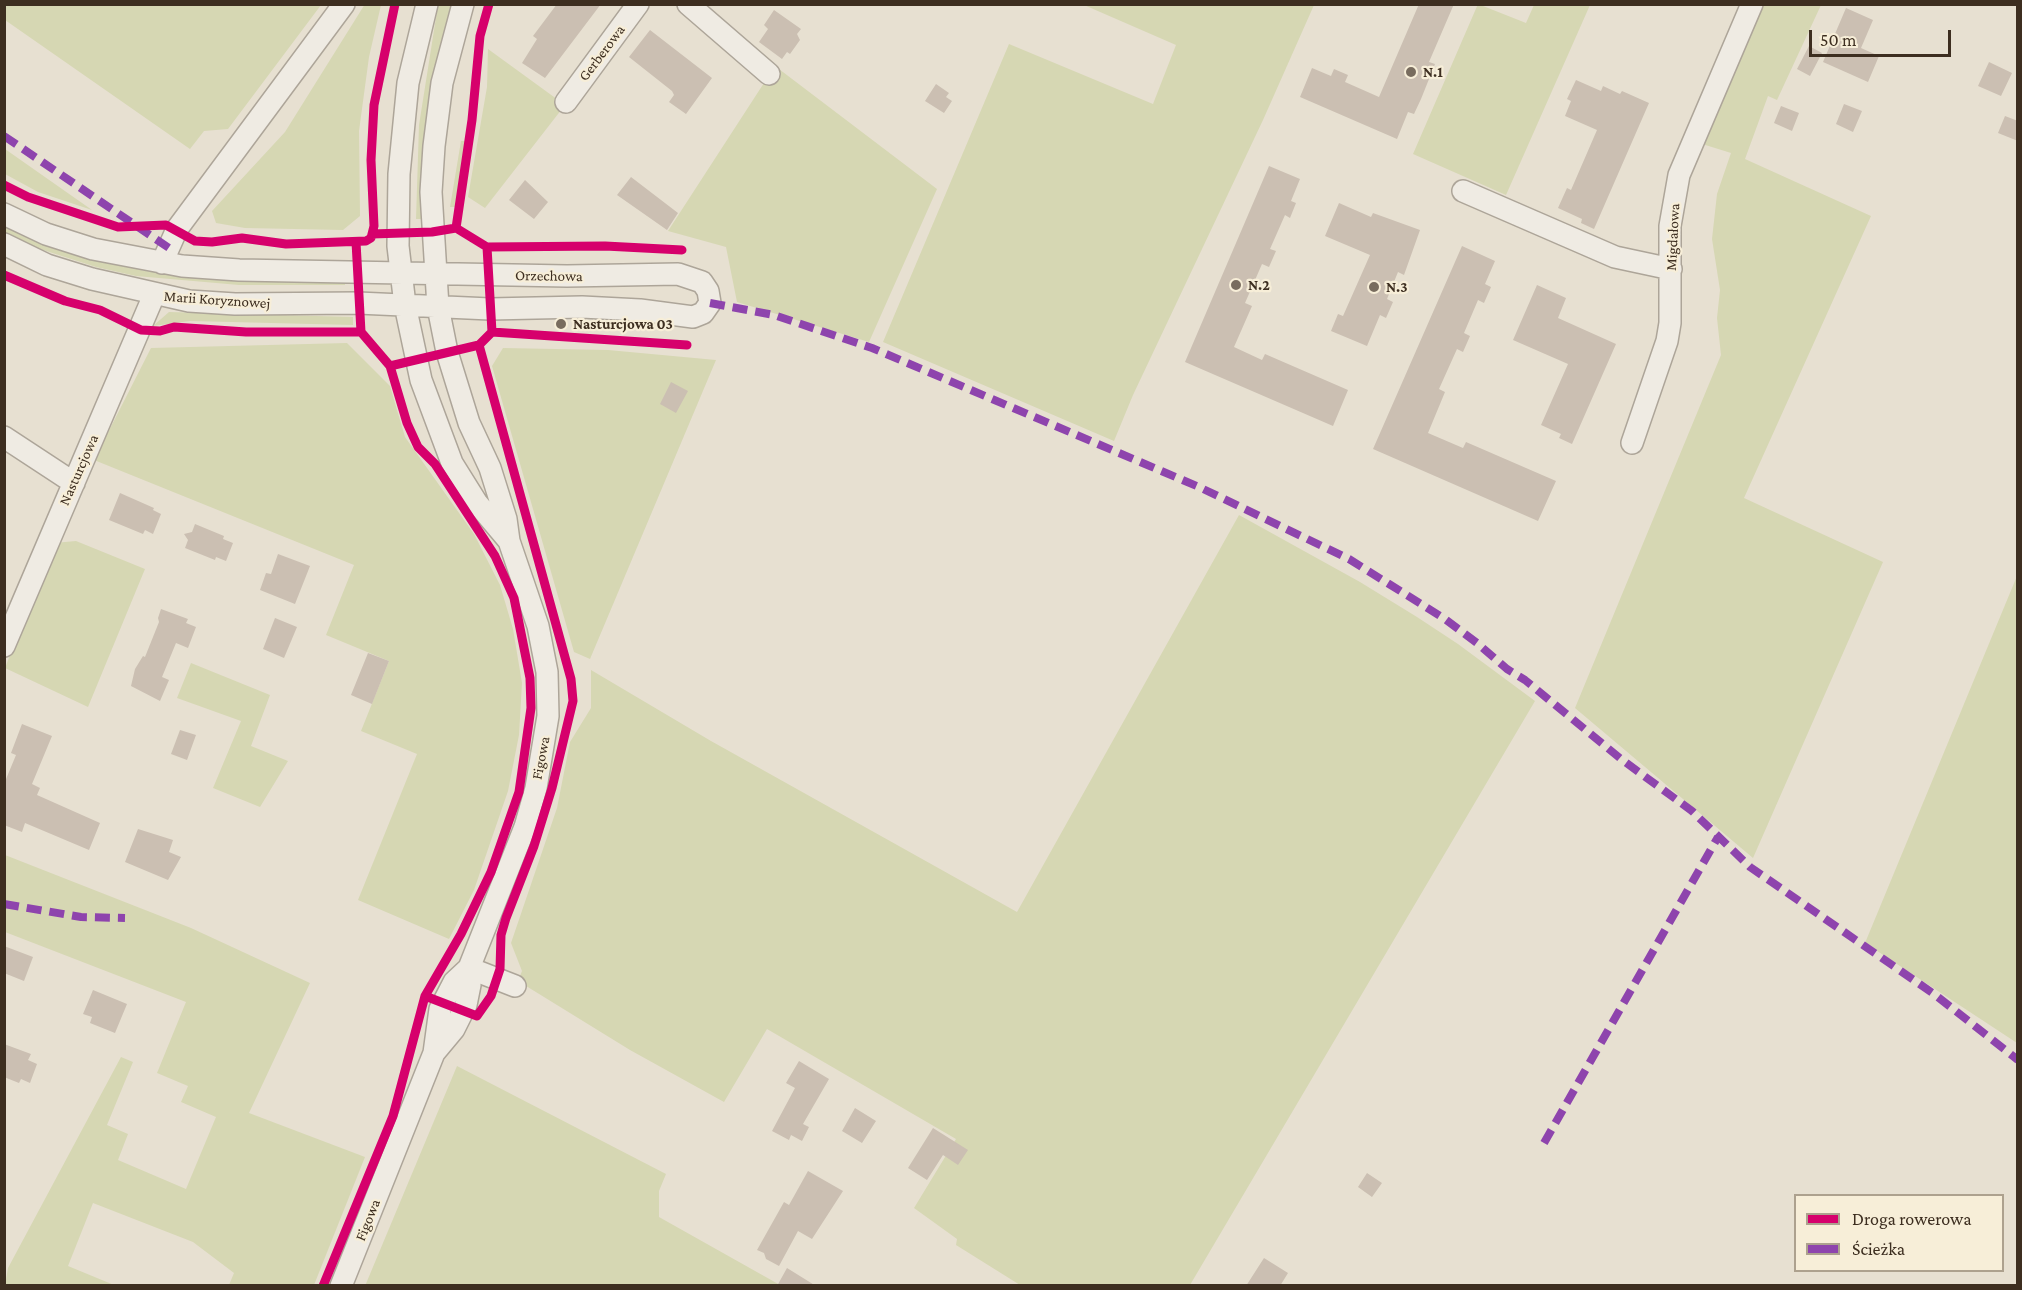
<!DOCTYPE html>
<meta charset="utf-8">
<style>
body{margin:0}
#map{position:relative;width:2022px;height:1290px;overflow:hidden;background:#e7e0d1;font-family:"Crimson Pro",serif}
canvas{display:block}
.frame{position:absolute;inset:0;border:6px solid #3d2e20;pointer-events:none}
.legend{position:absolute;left:1794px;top:1194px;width:210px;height:78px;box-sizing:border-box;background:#f7eed8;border:2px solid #ada18e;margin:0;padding:8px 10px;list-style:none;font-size:18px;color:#3d2e20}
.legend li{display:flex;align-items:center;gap:12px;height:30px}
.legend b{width:30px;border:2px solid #ada18e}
.scale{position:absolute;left:1809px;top:30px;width:142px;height:27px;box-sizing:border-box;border:3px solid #3d2e20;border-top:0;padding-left:8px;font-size:18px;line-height:21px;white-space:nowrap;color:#3d2e20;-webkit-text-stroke:4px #f7eed8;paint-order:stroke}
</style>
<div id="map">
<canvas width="2022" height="1290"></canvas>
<div class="frame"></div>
<ul class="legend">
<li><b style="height:8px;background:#d6006c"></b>Droga rowerowa</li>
<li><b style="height:8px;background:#8e44ad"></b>Ścieżka</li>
</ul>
<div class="scale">50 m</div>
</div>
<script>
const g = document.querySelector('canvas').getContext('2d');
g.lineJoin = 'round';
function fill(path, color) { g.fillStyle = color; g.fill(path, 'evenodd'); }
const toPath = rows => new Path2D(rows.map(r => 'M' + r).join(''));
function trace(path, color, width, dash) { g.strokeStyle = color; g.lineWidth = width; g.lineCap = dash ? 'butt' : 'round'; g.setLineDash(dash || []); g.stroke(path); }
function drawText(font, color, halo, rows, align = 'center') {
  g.font = font + ' "Crimson Pro",serif'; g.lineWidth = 4.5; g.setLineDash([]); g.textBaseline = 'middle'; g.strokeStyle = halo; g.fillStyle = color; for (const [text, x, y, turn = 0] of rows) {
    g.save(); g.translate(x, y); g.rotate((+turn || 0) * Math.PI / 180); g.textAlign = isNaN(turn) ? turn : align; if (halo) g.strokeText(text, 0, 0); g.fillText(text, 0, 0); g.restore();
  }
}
fill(toPath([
 [5,4,321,4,321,5,228,129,204,131,190,149,5,20],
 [365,4,381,5,369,57,359,131,360,216,343,230,245,228,216,223,212,211,285,132],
 [1478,4,1526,23,1534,5,1590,5,1506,195,1413,154],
 [438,5,451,5,432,77,423,148,422,219,416,219,419,125],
 [1084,5,1314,5,1263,120,1133,395,1114,441,883,342,1009,44,1153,104,1176,45],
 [1764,5,1821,5,1777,100,1768,96,1745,159,1871,216,1744,498,1883,562,1753,858,1575,708,1721,355,1717,318,1720,290,1712,239,1717,194,1731,153,1699,143],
 [488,49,565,105,485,208,468,197,487,87],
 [775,66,937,189,869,342,737,302,726,247,668,231],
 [461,141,465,141,455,207,450,207],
 [5,149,92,210,38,192,5,174],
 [4,227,62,250,145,271,206,278,345,280,345,285,239,285,136,276,96,267,37,248,5,233],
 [169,312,353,317,353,325,190,321,153,326],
 [347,343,390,386,405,437,474,534,500,585,513,629,522,683,519,735,508,791,474,890,449,939,358,900,417,754,361,731,389,661,326,635,354,565,94,460,151,348],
 [503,348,608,350,716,360,590,659,574,652,492,366],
 [1239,515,1360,582,1417,617,1458,644,1535,701,1190,1285,1020,1285,956,1245,957,1239,914,1208,956,1139,767,1029,724,1102,630,1050,518,981,522,971,511,943,557,808,570,742,591,708,591,670,711,741,1017,912],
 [76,541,145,569,88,707,5,668,54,543],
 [2017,576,2017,1043,1865,943],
 [191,663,270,695,251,746,288,761,260,807,213,788,241,721,177,698],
 [5,855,191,928,310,983,249,1113,365,1157,314,1285,229,1285,234,1273,193,1242,93,1203,68,1266,114,1285,5,1285,8,1268,121,1057,133,1062,107,1125,128,1134,118,1160,186,1189,216,1117,181,1102,188,1086,157,1073,186,1002,5,932],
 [457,1066,666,1174,659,1191,659,1217,780,1285,365,1286]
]), '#d6d7b3');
fill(toPath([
 [557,4,601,4,545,78,522,63,537,39,533,36],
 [1419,4,1454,4,1429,62,1435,64,1421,99,1414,114,1408,112,1397,139,1300,97,1312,68,1331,76,1334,69,1348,75,1345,82,1379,97],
 [1846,8,1873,20,1861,48,1879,56,1868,82,1823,62],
 [774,10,801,29,797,34,800,40,790,54,787,52,782,59,759,42,768,29,764,25],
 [650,30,712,78,686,114,669,102,674,95,672,91,629,57],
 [1809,46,1822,53,1810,76,1797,69],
 [1989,62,2012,73,2001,96,1978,86],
 [1576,80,1601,91,1603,86,1620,94,1622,91,1649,103,1594,229,1581,223,1582,219,1558,208,1567,188,1571,190,1597,130,1565,116,1571,101,1567,99],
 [936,84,949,93,946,97,952,101,944,113,925,101],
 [1844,104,1862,111,1853,132,1836,124],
 [1781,106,1799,113,1792,131,1774,123],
 [2005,116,2018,121,2018,141,1998,133],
 [1269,166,1300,179,1291,201,1296,203,1290,218,1285,215,1270,249,1276,251,1269,267,1262,264,1245,303,1252,306,1234,347,1262,360,1265,354,1348,390,1333,426,1185,362],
 [631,177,678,213,667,230,617,195],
 [525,180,548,202,534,219,509,200],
 [1339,203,1371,217,1373,213,1420,230,1404,275,1398,272,1387,299,1393,302,1386,318,1380,315,1367,346,1331,331,1338,314,1343,316,1370,255,1325,236],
 [1462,246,1495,261,1485,284,1491,287,1484,303,1478,300,1464,333,1470,336,1463,352,1457,349,1439,389,1445,392,1428,433,1463,448,1466,442,1556,481,1538,521,1373,449],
 [1537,285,1566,298,1558,318,1616,344,1572,444,1559,438,1561,434,1541,425,1568,364,1513,340],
 [671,382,688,391,676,413,660,404],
 [120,493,154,508,153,510,161,514,153,534,145,530,143,534,109,520],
 [195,524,224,536,223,539,233,543,226,561,216,557,215,560,185,548,188,540,184,534,192,532],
 [278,554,310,566,295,604,260,590,266,573,271,574],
 [161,609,188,619,186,623,196,627,188,648,176,643,162,677,169,680,160,701,131,686,135,669,143,656,145,657,159,622,158,618],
 [275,618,297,627,284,658,263,649],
 [368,653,389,661,372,704,351,695],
 [22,724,52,736,32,784,40,788,37,795,100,823,89,850,25,823,22,832,4,825,4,784,16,755,11,753],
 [180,730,196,735,187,760,171,754],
 [138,829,173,840,169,852,181,857,168,880,125,862],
 [4,946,33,957,24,981,4,973],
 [93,990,127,1004,115,1033,90,1023,92,1017,83,1014],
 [4,1044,31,1054,28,1060,37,1064,30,1083,21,1079,19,1083,4,1077],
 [799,1061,829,1079,803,1124,809,1127,802,1141,791,1135,789,1140,772,1131,795,1088,786,1083],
 [855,1108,876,1121,862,1143,842,1131],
 [933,1128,968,1150,958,1165,943,1155,927,1180,908,1168],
 [808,1171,843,1191,812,1239,798,1231,779,1266,766,1259,764,1253,757,1250,784,1202,789,1205],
 [1367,1173,1382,1183,1372,1197,1358,1187],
 [1264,1258,1288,1273,1280,1286,1246,1286],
 [787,1268,816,1286,777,1286]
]), '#cbbfb2');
const minor = toPath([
 [427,4,408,83,399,174,398,246,405,305,421,380,452,463,477,503,509,541],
 [688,4,769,74],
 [566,102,638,4],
 [1463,191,1615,257,1671,269],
 [4,214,46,234,93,249,182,266,239,270,567,276,678,274,702,282,708,291,710,303,703,313,693,317,640,310,582,307,490,309,358,303,235,304,189,301,92,279,47,265,4,244],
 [162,263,177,229,344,4],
 [4,437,74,483],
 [1632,443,1667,341,1670,323,1670,226,1679,175,1752,4],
 [4,646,154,295],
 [469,968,515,986],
 [434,1053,454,1029,466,1005,470,985,469,968],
 [341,1286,434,1053,440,1009,454,982,469,968,525,827,536,788,548,716,547,672,538,626,509,541,506,519,490,468,469,423,447,352,438,307,431,192,434,146,442,83,463,4]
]);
trace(minor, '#ada599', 24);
trace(minor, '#efebe3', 21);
trace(toPath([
 [4,136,169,248],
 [710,303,774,315,872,348,1199,487,1349,559,1445,619,1477,643,1507,669,1525,680,1621,759,1692,811,1750,867,1934,994,2018,1060],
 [4,904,81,917,125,918],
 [1544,1143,1718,837]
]), '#8e44ad', 8, [15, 8]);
trace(toPath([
 [489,4,480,36,472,120,456,228,487,247,605,246,682,250],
 [4,185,28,197,118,227,166,225,195,241,212,242,242,238,286,244,366,241,371,238,374,226,371,160,374,105,395,4],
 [372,234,432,232,456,228],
 [4,275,65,301,100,310,141,330,160,331,174,327,246,332,361,332],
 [492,332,687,345],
 [390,366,479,345],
 [425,996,477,1016,491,996,500,969,501,935,506,918,534,846,552,788,573,701,571,679,479,345,492,332,487,247],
 [323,1286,393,1116,425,996,461,934,491,872,519,792,531,708,530,678,514,598,495,556,435,464,418,447,407,423,390,366,361,332,356,242]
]), '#d6006c', 9);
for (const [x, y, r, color] of [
 [1411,72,6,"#786c5e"],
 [1236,285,6,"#786c5e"],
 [1374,287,6,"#786c5e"],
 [561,324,6,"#786c5e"]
]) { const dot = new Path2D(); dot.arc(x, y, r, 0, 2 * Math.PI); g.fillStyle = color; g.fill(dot); trace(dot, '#f7eed8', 2); }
drawText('15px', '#3d2e20', '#f7eed8', [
 ["Gerberowa",602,53,-53],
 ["Migdałowa",1673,237,-87],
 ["Orzechowa",549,276,1],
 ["Marii Koryznowej",217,300,4],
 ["Nasturcjowa",79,470,-66],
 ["Figowa",541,758,-79],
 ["Figowa",368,1220,-68]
]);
drawText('bold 15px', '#3d2e20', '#f7eed8', [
 ["N.1",1423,72],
 ["N.2",1248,285],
 ["N.3",1386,287],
 ["Nasturcjowa 03",573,324]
], 'left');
</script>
